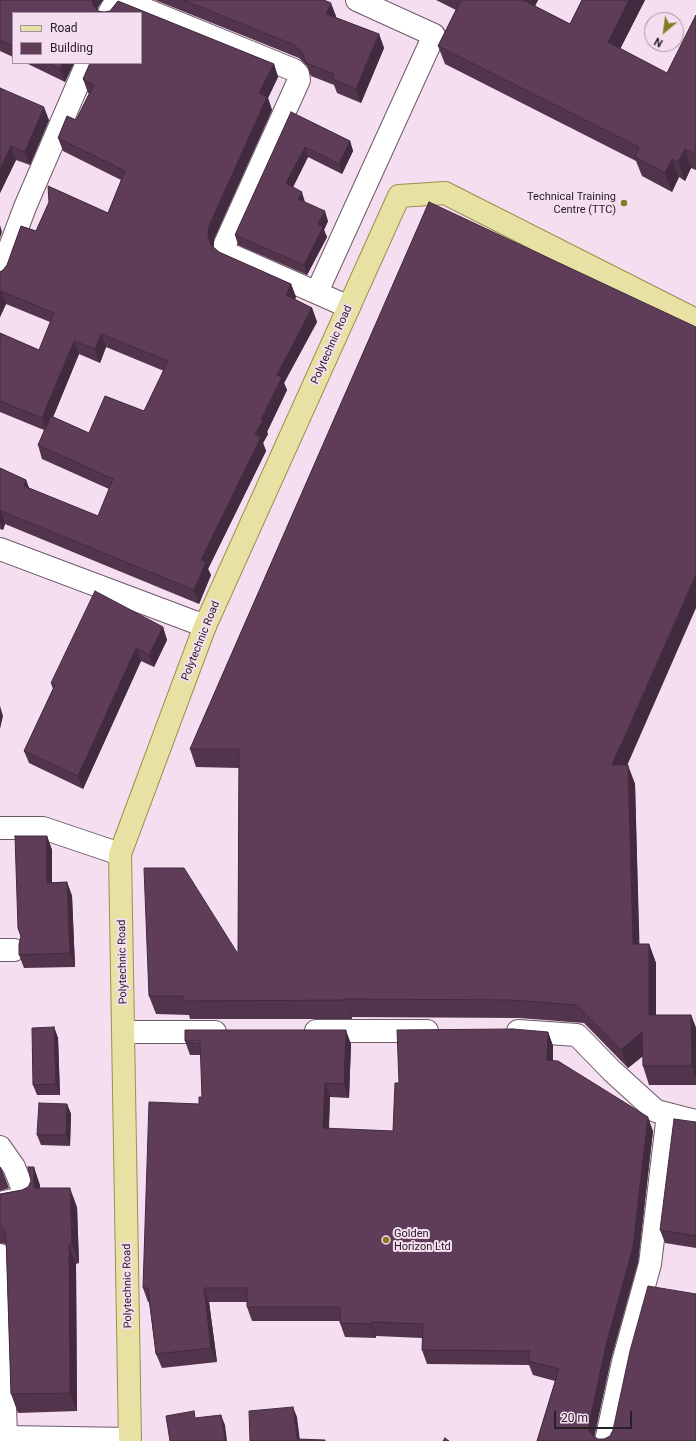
<!DOCTYPE html>
<style>
body{margin:0}
#map{position:relative;width:696px;height:1441px;overflow:hidden;background:#f5def0;font-family:Roboto,sans-serif}
canvas{display:block}
.legend{position:absolute;left:12px;top:12px;width:130px;height:52px;box-sizing:border-box;background:#f5def0;border:1px solid #a3929f;margin:0;padding:5px 7px;list-style:none;font-size:12px;color:#282026}
.legend li{display:flex;align-items:center;gap:8px;height:20px}
.legend b{width:20px;border:1px solid #a3929f}
.north{position:absolute;left:644px;top:12px;width:40px;height:40px;box-sizing:border-box;background:#f5def0;border:1px solid #a3929f;border-radius:50%;rotate:209deg;font-size:11px;font-weight:700;line-height:16px;text-align:center;color:#282026}
.north::after{content:'';display:block;margin:auto;width:14px;height:18px;background:#867c22;clip-path:polygon(50% 0,100% 100%,50% 72%,0 100%)}
.scale{position:absolute;left:554px;top:1411px;width:78px;height:18px;box-sizing:border-box;border:2px solid #282026;border-top:0;padding-left:5px;font-size:12px;line-height:14px;white-space:nowrap;color:#282026;-webkit-text-stroke:3px #f5def0;paint-order:stroke}
</style>
<div id="map">
<canvas width="696" height="1441"></canvas>
<ul class="legend">
<li><b style="height:5px;background:#e8e1a4"></b>Road</li>
<li><b style="height:11px;background:#5f3d59"></b>Building</li>
</ul>
<div class="north">N</div>
<div class="scale">20 m</div>
</div>
<script>
const g = document.querySelector('canvas').getContext('2d');
g.lineJoin = 'round';
const toPath = rows => new Path2D(rows.map(r => 'M' + r).join(''));
function trace(path, color, width, dash) { g.strokeStyle = color; g.lineWidth = width; g.lineCap = dash ? 'butt' : 'round'; g.setLineDash(dash || []); g.stroke(path); }
function fill(path, color) { g.fillStyle = color; g.fill(path, 'evenodd'); }
function drawText(font, color, halo, rows, align = 'center') {
  g.font = font + ' Roboto,sans-serif'; g.lineWidth = 4; g.setLineDash([]); g.textBaseline = 'middle'; g.strokeStyle = halo; g.fillStyle = color; for (const [text, x, y, turn = 0] of rows) {
    g.save(); g.translate(x, y); g.rotate((+turn || 0) * Math.PI / 180); g.textAlign = isNaN(turn) ? turn : align; if (halo) g.strokeText(text, 0, 0); g.fillText(text, 0, 0); g.restore();
  }
}
const minor = toPath([
 [109,13,116,1,122,0,294,70,298,74,299,80,225,244,225,250,229,254,349,307],
 [0,274,25,207,87,63],
 [317,292,434,35,357,0],
 [0,549,205,626],
 [0,828,43,828,120,854],
 [0,950,14,950],
 [316,1031,427,1031],
 [518,1031,577,1035,612,1071,656,1111,696,1121],
 [125,1032,215,1032],
 [0,1147,14,1167,26,1197,0,1203],
 [0,1255,6,1437],
 [0,1439,6,1437,130,1439],
 [606,1441,623,1362,650,1264,668,1114]
]);
const major = toPath([
 [130,1441,120,854,205,626,399,196,445,193,696,320]
]);
trace(minor, '#6c5968', 24);
trace(major, '#9b9050', 24);
trace(minor, '#fff', 22);
trace(major, '#e8e1a4', 22);
fill(toPath([
 [0,0,103,0,98,7,97,10,98,11,104,12,110,11,118,1,274,64,278,77,268,98,272,110,214,239,213,247,219,252,291,284,296,297,295,299,312,308,317,322,284,383,287,390,267,432,268,434,263,443,266,451,208,569,211,575,199,604,5,524,3,530,0,529,0,468,26,480,29,488,98,516,109,489,42,459,38,445,44,430,0,412,0,333,39,350,50,322,6,304,0,317,0,272,3,270,7,265,21,226,36,231,49,202,48,186,108,213,121,180,63,151,58,138,67,116,76,120,89,93,88,93,83,79,90,63,141,63,141,13,13,13,13,57,0,51],
 [106,347,164,371,144,411,105,396,89,433,53,417,79,354,100,363],
 [155,0,324,0,336,16,335,17,379,34,384,48,361,103,337,93,334,85,311,76,307,66,299,58],
 [436,0,538,0,535,6,570,24,582,0,645,0,620,49,667,73,696,15,696,170,691,168,685,181,679,177,672,192,642,176,636,161,445,64,438,46,456,10],
 [26,63,74,63,65,82],
 [0,88,49,120,30,165,16,160,0,193],
 [291,112,350,141,353,151,342,174,308,157,293,187,305,202,328,221,324,230,327,237,307,275,238,245,235,235],
 [429,202,627,765,635,784,639,944,649,944,656,963,656,1015,691,1015,696,1028,696,1085,649,1085,643,1066,643,1056,628,1068,584,1023,519,1018,352,1017,352,1019,190,1019,189,1015,156,1014,149,996,238,954,239,768,196,767,190,749],
 [163,627,167,640,154,667,141,661,83,789,29,763,24,751,53,689,51,683],
 [47,836,52,850,52,883,67,882,72,896,75,967,24,968,19,955,21,937,18,928],
 [54,1027,58,1038,60,1095,37,1095,33,1085],
 [548,1032,553,1046,553,1060,653,1131,638,1262,611,1359,594,1437,598,1439,696,1441,537,1441,555,1381,533,1375,529,1365,427,1364,422,1350,422,1338,376,1336,376,1338,345,1337,340,1323,340,1321,252,1321,247,1307,247,1302,209,1302,217,1362,162,1368,156,1354,149,1302,148,1302,143,1288,199,1104,202,1097,201,1055,190,1055,185,1041,351,1044,349,1098,330,1097,329,1129,393,1131,399,1083],
 [67,1104,71,1114,70,1146,41,1145,37,1135],
 [696,1122,696,1248,665,1243,660,1230],
 [0,1167,1,1167,9,1188,0,1191],
 [40,1185,40,1188,77,1207,79,1263,76,1264,77,1411,18,1413,11,1394,6,1244,0,1243,0,1194,22,1190,28,1187]
]), '#52344d');
fill(toPath([
 [92,0,103,0,98,7,97,13,93,5],
 [522,0,538,0,529,18],
 [629,0,645,0,614,61,608,42],
 [331,3,336,16,331,27,326,14],
 [379,34,384,48,361,103,356,89],
 [63,63,74,63,65,82,60,69],
 [274,64,278,77,268,98,272,110,214,239,213,250,208,237,209,226,259,93],
 [44,107,49,120,30,165,25,152],
 [350,141,353,151,342,174,339,164],
 [11,146,16,160,0,193,0,169],
 [305,147,308,157,290,193,286,183],
 [685,149,691,168,685,181,678,162],
 [672,159,679,177,672,192,665,173],
 [302,192,305,202,298,199],
 [325,211,328,221,324,230,327,237,307,275,304,265,318,224],
 [0,225,2,232,0,238],
 [291,284,296,297,291,308,286,295],
 [1,291,6,304,0,317,0,293],
 [312,308,317,322,284,383,287,390,267,432,268,434,263,443,266,451,208,569,211,575,199,604,194,590,201,560,261,420,277,375],
 [101,334,106,347,100,363,95,349],
 [74,341,79,354,47,432,42,418],
 [26,480,31,493,24,486],
 [1,511,5,524,3,530,0,522,0,512],
 [696,574,696,608,619,784,612,765],
 [163,627,167,640,154,667,149,655],
 [136,648,141,661,83,789,78,776],
 [0,706,3,716,0,729],
 [628,765,635,784,640,963,633,944],
 [47,836,52,850,52,896,47,883],
 [67,882,72,896,75,967,70,953],
 [649,944,656,963,656,1034,649,1015],
 [345,999,352,1017,352,1019,345,1000],
 [691,1015,696,1028,696,1078,692,1066],
 [54,1027,58,1038,60,1095,56,1084],
 [346,1030,351,1044,349,1098,344,1084],
 [548,1032,553,1046,553,1074,547,1060],
 [642,1032,649,1051,628,1068,621,1050],
 [325,1083,330,1097,328,1143,323,1128],
 [67,1104,71,1114,70,1146,66,1135],
 [648,1117,653,1131,638,1262,611,1359,594,1438,589,1431,589,1424],
 [34,1167,40,1185,41,1207,34,1188],
 [70,1188,77,1207,79,1263,72,1245],
 [69,1245,76,1264,77,1411,70,1393],
 [204,1288,209,1302,217,1362,211,1348],
 [371,1322,376,1336,376,1338,371,1324],
 [293,1407,297,1417,300,1441,297,1439],
 [221,1415,225,1425,227,1441,225,1441]
]), '#422b3e');
const building = toPath([
 [0,0,92,0,93,5,98,11,104,12,110,11,118,1,274,64,259,93,267,97,209,226,208,237,211,245,219,252,291,284,286,295,312,308,277,375,282,377,261,420,263,421,255,434,261,437,201,560,206,562,194,590,1,511,0,512,0,468,26,480,24,486,98,516,113,479,38,445,51,416,89,433,105,396,144,411,168,361,101,334,95,349,74,341,42,418,0,401,0,333,39,350,54,313,1,291,0,293,0,272,3,270,7,265,21,226,36,231,49,202,48,186,108,213,125,171,58,138,67,116,76,120,94,85,83,79,90,63,141,63,141,13,13,13,13,46,0,40,0,0],
 [183,0,324,0,331,3,326,14,379,34,356,89,332,79,334,74,306,63,302,52,294,45,183,0],
 [461,0,523,0,570,24,582,0,629,0,608,42,667,73,696,15,696,155,685,149,678,162,672,159,665,173,635,157,639,147,438,46,461,0],
 [49,63,63,63,60,69,49,63],
 [0,88,44,107,25,152,11,146,0,169,0,88],
 [291,112,350,141,339,164,305,147,286,183,302,192,298,199,325,211,318,224,323,227,304,265,235,235,291,112],
 [429,202,696,327,696,574,612,765,628,765,633,944,649,944,649,1015,691,1015,692,1066,643,1066,642,1032,621,1050,577,1005,512,1000,345,999,345,1000,183,1001,183,996,149,996,144,868,184,868,238,954,239,749,190,749,429,202],
 [95,591,163,627,149,655,136,648,78,776,24,751,55,685,51,683,95,591],
 [15,836,47,836,47,883,67,882,70,953,19,955,19,944,21,936,18,928,15,836],
 [54,1027,56,1084,33,1085,32,1028,54,1027],
 [513,1029,548,1032,547,1060,558,1061,648,1117,633,1247,606,1345,589,1424,589,1431,593,1436,598,1439,604,1439,610,1436,613,1430,630,1351,648,1286,696,1294,696,1441,537,1441,559,1369,528,1361,530,1351,422,1350,423,1324,371,1322,371,1324,340,1323,340,1307,247,1307,247,1288,204,1288,211,1348,156,1354,148,1288,143,1288,149,1102,199,1104,199,1097,202,1097,200,1041,185,1041,185,1030,346,1030,344,1084,325,1083,323,1128,393,1131,395,1083,399,1083,397,1030,513,1029],
 [39,1103,67,1104,66,1135,37,1135,39,1103],
 [674,1119,696,1122,696,1236,660,1230,674,1119],
 [28,1167,34,1167,34,1188,70,1188,72,1245,69,1245,70,1393,11,1394,6,1236,4,1230,0,1226,0,1194,22,1190,28,1187,31,1181,28,1167],
 [293,1407,297,1439,325,1440,325,1441,250,1441,249,1411,293,1407],
 [194,1411,195,1418,221,1415,225,1441,170,1441,166,1416,194,1411],
 [445,1438,449,1441,443,1441,445,1438]
]);
fill(building, '#5f3d59');
trace(building, '#422b3e', 1);
for (const [x, y, r, color] of [
 [624,203,4,"#867c22"],
 [386,1240,4,"#867c22"]
]) { const dot = new Path2D(); dot.arc(x, y, r, 0, 2 * Math.PI); g.fillStyle = color; g.fill(dot); trace(dot, '#f5def0', 1.5); }
drawText('11px', '#282026', '#f5def0', [
 ["Technical Training",616,197],
 ["Centre (TTC)",616,210],
 ["Golden",394,1234,"left"],
 ["Horizon Ltd",394,1247,"left"]
], 'right');
drawText('11px', '#282026', '#f5def0', [
 ["Polytechnic Road",332,345,-66],
 ["Polytechnic Road",201,641,-68],
 ["Polytechnic Road",123,962,-91],
 ["Polytechnic Road",128,1286,-91]
]);
</script>
